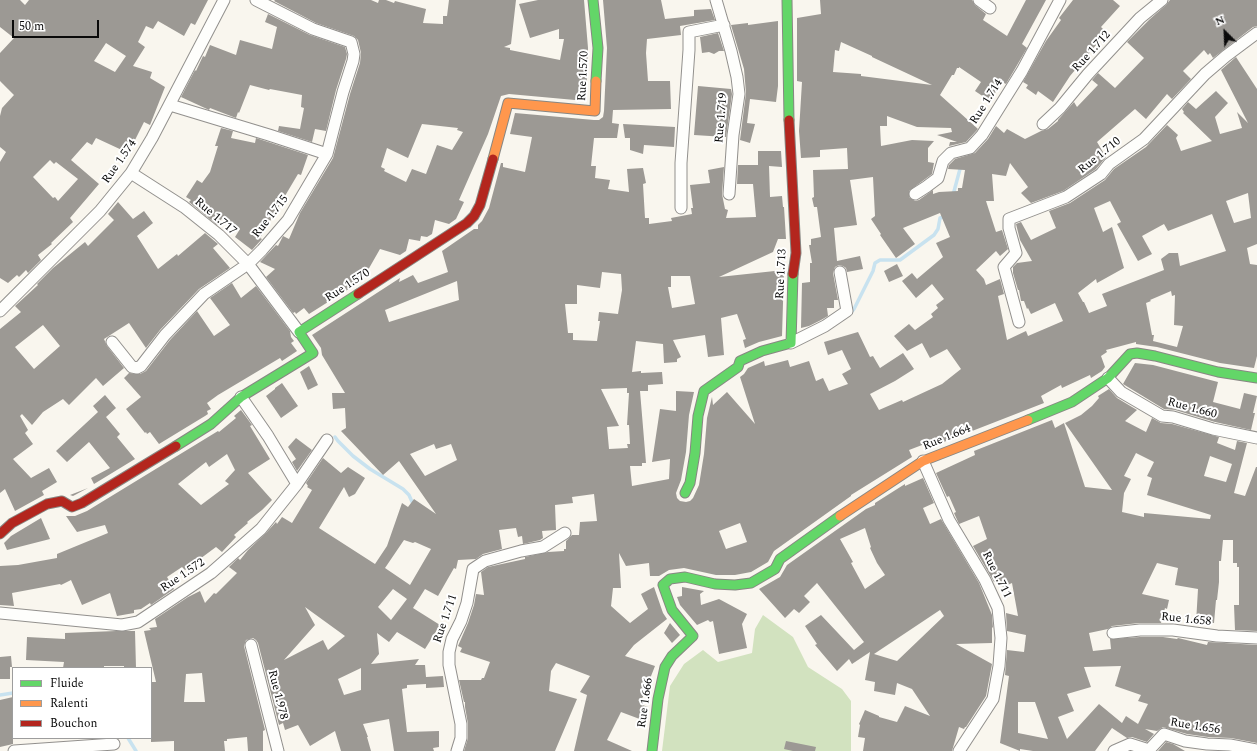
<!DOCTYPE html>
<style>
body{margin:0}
#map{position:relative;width:1257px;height:751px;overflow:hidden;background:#f9f6ee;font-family:Spectral,serif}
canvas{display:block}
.legend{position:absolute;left:12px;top:667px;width:140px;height:72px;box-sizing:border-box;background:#fff;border:1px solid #9d9d9d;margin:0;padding:5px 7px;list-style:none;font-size:12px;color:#0a0a0a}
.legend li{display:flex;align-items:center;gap:8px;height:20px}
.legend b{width:20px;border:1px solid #9d9d9d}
.north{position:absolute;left:1205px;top:12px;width:40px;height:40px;-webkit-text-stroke:3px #fff;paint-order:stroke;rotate:336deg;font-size:11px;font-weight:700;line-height:16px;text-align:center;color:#0a0a0a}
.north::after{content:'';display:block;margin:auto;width:14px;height:18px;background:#0a0a0a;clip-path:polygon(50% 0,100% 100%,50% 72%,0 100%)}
.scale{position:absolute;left:12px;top:20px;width:87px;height:18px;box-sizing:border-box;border:2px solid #0a0a0a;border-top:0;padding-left:5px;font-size:12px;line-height:14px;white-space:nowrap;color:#0a0a0a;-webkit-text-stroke:3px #fff;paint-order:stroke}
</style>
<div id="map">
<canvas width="1257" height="751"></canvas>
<ul class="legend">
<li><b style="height:5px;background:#63d668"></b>Fluide</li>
<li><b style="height:5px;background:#ff974d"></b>Ralenti</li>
<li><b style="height:5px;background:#b3261e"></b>Bouchon</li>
</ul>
<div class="north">N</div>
<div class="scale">50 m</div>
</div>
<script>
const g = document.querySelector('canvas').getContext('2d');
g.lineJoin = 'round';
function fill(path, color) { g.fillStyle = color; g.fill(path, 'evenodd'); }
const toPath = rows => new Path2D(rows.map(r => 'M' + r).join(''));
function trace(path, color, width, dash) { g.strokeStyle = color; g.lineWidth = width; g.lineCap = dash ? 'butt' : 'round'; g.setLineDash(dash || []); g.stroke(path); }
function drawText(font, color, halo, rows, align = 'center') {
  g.font = font + ' Spectral,serif'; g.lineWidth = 4; g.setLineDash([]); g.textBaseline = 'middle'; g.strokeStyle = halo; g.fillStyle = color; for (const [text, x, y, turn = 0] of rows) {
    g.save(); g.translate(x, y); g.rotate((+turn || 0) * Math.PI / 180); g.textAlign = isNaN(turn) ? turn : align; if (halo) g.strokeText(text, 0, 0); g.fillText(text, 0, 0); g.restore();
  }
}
fill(toPath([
 [763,615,793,637,808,667,842,689,851,701,851,751,662,751,670,686,684,664,703,650,718,662,752,653,755,629]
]), '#d2e2bf');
trace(toPath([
 [953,195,960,169],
 [850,314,854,309,873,271,875,263,880,260,900,260,934,235,938,229,940,218,946,216],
 [335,437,338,441,353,456,370,469,403,489,409,495,413,504],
 [0,695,13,693],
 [128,738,136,751]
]), '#c8e2ef', 3.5);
fill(toPath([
 [0,0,20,0,25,5,29,0,208,0,195,25,191,23,184,36,158,21,153,29,146,26,138,42,145,47,133,66,152,72,150,78,165,87,150,125,144,122,131,148,127,146,124,151,96,138,92,145,87,142,71,160,99,184,70,218,73,222,51,243,52,244,38,255,41,260,28,273,26,270,19,277,17,275,8,283,0,278,0,162,6,152,0,147,0,116,2,108,14,95,0,81,0,53,14,38,0,27],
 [106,43,126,56,115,72,94,61],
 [50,160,54,164,56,162,78,179,58,201,55,197,53,198,33,177],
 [275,0,371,0,378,3,379,0,386,0,394,3,395,1,426,9,423,23,443,24,443,16,447,16,449,0,516,0,511,44,504,47,510,48,510,50,560,60,564,39,559,39,559,29,530,38,519,4,538,0,584,0,588,48,586,101,509,94,501,96,488,134,459,200,464,202,456,219,449,224,435,220,432,234,427,237,421,236,420,241,409,239,406,251,400,255,380,249,364,277,355,285,309,314,304,308,296,314,295,312,293,313,266,277,275,269,260,262,276,245,278,246,283,236,289,239,300,213,333,158,350,94,360,63,361,53,358,40,354,36,316,23,274,1],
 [422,124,458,128,457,130,463,132,452,150,437,145,426,174,412,169,406,182,384,171,385,169,381,167,387,148,408,158],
 [603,0,661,0,665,19,694,16,694,10,711,9,715,20,680,26,681,35,647,39,646,53,648,81,670,81,671,109,613,110,612,123,619,124,617,138,594,138,591,166,596,166,595,178,610,180,608,189,629,192,627,169,643,168,646,183,643,184,645,218,649,218,649,224,672,221,671,218,692,214,691,208,693,208,690,185,710,183,708,170,724,167,722,194,725,209,728,210,726,218,756,217,753,184,737,184,738,165,758,165,758,151,781,151,782,167,769,166,770,197,782,196,783,207,784,207,786,239,778,239,773,252,719,277,784,270,782,336,759,342,745,348,743,340,746,339,737,314,721,318,724,355,708,357,705,335,673,340,681,357,677,359,677,362,664,363,663,344,636,341,632,372,641,371,641,373,662,372,663,384,648,385,648,391,640,391,646,463,642,463,642,466,630,466,632,486,669,479,670,459,652,462,660,409,676,411,676,391,694,392,689,415,686,452,681,480,676,493,677,498,680,501,686,502,690,501,693,498,699,485,704,454,707,418,712,397,713,405,727,392,755,424,740,377,744,374,748,368,764,361,765,366,788,360,790,367,809,361,816,381,823,378,829,391,848,384,842,374,851,369,842,350,828,355,824,342,858,332,870,357,873,356,880,368,903,353,914,369,895,381,870,394,879,410,902,400,903,402,942,384,961,369,947,349,930,358,922,343,907,351,894,336,909,324,915,330,933,317,931,314,938,308,936,305,944,299,932,284,916,298,902,281,912,273,917,279,943,257,936,243,950,237,940,213,903,228,915,244,896,258,880,235,881,234,871,219,875,216,873,177,850,180,857,225,834,228,837,261,860,256,863,269,847,272,846,268,843,266,839,265,835,267,833,273,838,300,834,300,834,308,827,308,828,316,821,320,809,326,801,328,802,283,810,282,810,263,812,263,809,245,811,245,811,239,821,237,817,207,814,207,812,198,814,197,813,170,848,169,847,148,820,150,820,157,801,158,799,131,802,82,797,81,797,18,821,14,820,0,972,0,975,5,986,14,983,20,1007,36,1026,0,1046,0,1022,44,1027,48,1016,67,1006,84,1002,82,990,101,975,91,981,82,959,67,959,68,957,68,954,75,952,75,940,95,978,129,966,142,949,146,950,142,957,142,937,135,952,132,951,128,917,127,887,116,887,126,880,126,881,146,912,140,934,141,928,148,928,162,934,163,932,174,909,191,909,197,915,201,919,200,933,190,933,194,939,192,958,191,958,188,962,188,965,170,948,169,949,165,955,159,975,153,988,139,996,126,1004,133,1007,129,1025,139,1041,131,1048,129,1058,121,1058,120,1074,102,1077,107,1098,85,1092,80,1098,73,1115,88,1144,58,1127,42,1150,19,1166,5,1170,0,1257,0,1257,26,1253,27,1213,58,1210,53,1208,55,1204,50,1183,71,1191,79,1172,99,1167,94,1146,119,1135,109,1097,142,1106,157,1096,169,1063,191,1031,203,1021,193,1028,187,1010,163,1006,176,992,174,994,201,986,201,996,232,1002,230,1008,249,1000,256,996,251,976,270,984,279,986,285,1000,279,1004,294,998,296,1007,340,1026,331,1028,336,1063,321,1055,303,1031,314,1028,308,1027,309,1024,301,1021,301,1019,290,1018,290,1013,273,1013,267,1017,263,1032,261,1020,240,1016,224,1021,222,1031,240,1056,228,1049,211,1070,203,1105,180,1114,169,1146,147,1167,125,1178,135,1176,138,1181,151,1212,141,1183,113,1184,112,1182,109,1188,102,1196,109,1216,91,1228,103,1215,117,1220,134,1242,128,1237,112,1248,123,1221,70,1236,57,1257,89,1257,244,1247,248,1250,264,1257,265,1257,356,1254,368,1220,363,1157,347,1136,344,1136,342,1106,350,1107,352,1101,356,1105,367,1102,371,1091,378,1090,375,1062,388,1061,385,1041,396,1044,403,931,447,930,442,909,450,912,457,851,495,851,496,774,551,768,562,751,572,735,575,716,575,684,568,669,570,659,576,650,576,649,563,626,566,619,553,621,588,613,588,611,606,630,623,648,609,641,594,654,587,663,613,667,619,634,645,625,656,655,666,640,704,648,707,645,721,621,712,607,740,632,751,574,751,587,695,580,692,590,676,556,663,551,671,549,691,577,699,555,751,464,751,468,738,468,724,465,707,465,702,464,702,459,680,481,680,482,678,484,678,490,662,460,652,462,648,458,646,468,623,474,605,476,594,484,595,481,572,488,567,525,559,525,557,548,552,564,551,564,549,566,549,566,541,572,535,579,535,580,522,597,521,594,494,572,497,573,503,555,505,556,530,542,531,543,538,540,540,523,544,522,536,518,537,516,528,499,530,502,549,483,554,476,559,458,560,456,569,454,568,438,596,425,589,413,608,440,625,425,649,397,632,389,642,377,633,379,654,371,664,419,659,415,665,425,665,426,677,443,676,444,687,426,688,426,684,407,685,407,688,402,689,407,732,439,731,439,747,433,748,434,751,394,751,389,719,363,724,368,737,367,737,371,751,341,751,335,731,310,746,298,725,285,730,283,723,279,725,258,643,256,640,253,638,246,640,244,646,265,730,263,731,263,751,248,751,247,737,227,739,227,741,224,741,225,751,174,751,174,741,151,742,151,682,156,682,144,631,151,630,149,628,157,627,155,619,188,597,200,591,205,603,214,593,216,594,237,573,229,567,238,558,240,560,248,550,266,533,276,522,277,524,282,517,292,523,312,490,307,487,308,486,306,483,323,458,341,473,348,467,365,478,355,494,349,497,344,487,319,528,375,564,387,546,402,503,408,507,414,499,436,514,399,461,383,475,341,431,346,428,345,408,333,409,332,393,345,393,322,355,321,348,312,335,400,278,399,282,413,275,418,283,448,272,442,251,474,229,478,229,478,225,482,221,489,208,501,163,503,163,503,167,525,172,532,137,510,134,515,113,594,120,599,120,603,117,604,111,607,48],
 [841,42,872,56,872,57,932,85,861,76,861,74,833,72,835,50,839,51],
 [1248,193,1251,218,1234,223,1226,201],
 [1110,201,1121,222,1117,224,1138,261,1152,254,1142,236,1164,224,1168,231,1212,214,1226,251,1180,266,1178,253,1169,253,1161,259,1164,270,1102,294,1107,306,1089,313,1084,302,1083,302,1078,293,1096,279,1097,283,1124,268,1112,227,1103,232,1094,208],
 [602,272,621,274,622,290,618,314,599,312,598,321,600,321,597,341,573,340,573,333,568,333,565,304,577,304,577,285,600,288],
 [671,276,690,276,695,304,672,308,668,287,671,287],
 [457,281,459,300,389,322,385,310],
 [1171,291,1172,296,1175,295,1174,325,1183,326,1177,347,1153,341,1154,335,1152,335,1146,303,1151,301,1150,300],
 [627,388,627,393,629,393,627,425,629,425,630,444,627,444,628,448,609,449,607,427,619,426,601,389],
 [434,444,436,449,451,444,457,460,425,476,410,454],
 [740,523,747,542,726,549,719,531],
 [404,540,413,543,415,542,431,549,410,585,385,568],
 [393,589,407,599,391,620,378,607],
 [305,607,345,636,328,650,323,640,284,660,315,625],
 [361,668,361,690,344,695,338,679],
 [202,673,205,702,184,702,186,674],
 [1073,0,1113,0,1120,6,1101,27,1105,31,1102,34,1102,38,1070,76,1053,102,1038,91,1036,95,1026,88,1028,85,1023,82,1046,41,1061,20,1059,18],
 [268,14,310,35,345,47,347,54,346,59,336,90,326,131,315,129,312,142,278,131,279,126,300,129,304,108,301,107,302,95,270,89,269,90,250,85,239,113,238,112,236,118,210,108,209,110,207,109,181,97,195,70,196,71,203,56,205,57,210,45,236,55,240,40,272,49,277,27,265,22],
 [778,21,778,86,776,102,750,99,747,123,755,124,750,143,740,140,746,93,744,69,731,25,748,23,748,25],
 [718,33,724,51,719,51,714,54,709,52,702,53,700,37],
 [698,86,731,89,732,94,726,137,694,135],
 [623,124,675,127,674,147,644,145,643,154,630,150,630,138,625,138],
 [221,128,233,131,231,138,255,143,256,138,308,155,301,175,298,174,260,238,262,239,252,250,235,237,240,229,223,217,217,225,189,202,191,200,186,197,197,180,202,183,210,172,218,146,215,146],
 [118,202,133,219,144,211,153,223,137,236,158,269,177,254,178,256,205,233,218,244,213,248,230,268,199,289,160,330,146,348,129,323,104,339,107,346,124,368,103,386,96,378,69,405,63,399,43,412,32,425,22,414,20,416,28,430,25,433,33,444,13,459,31,478,49,468,57,482,42,491,44,495,15,511,5,489,0,493,0,329,21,312,15,306,38,285,37,284,53,268,85,242,88,246,114,220,108,214],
 [43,325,60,346,34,369,15,347],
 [897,264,903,276,889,282,884,271],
 [232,283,241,298,256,286,290,331,291,337,294,341,291,343,297,351,282,361,280,358,218,395,207,403,211,409,207,411,208,414,205,416,159,444,150,432,147,434,146,432,145,433,126,409,141,397,124,378,129,373,140,374,146,371,170,340,197,311,214,336,230,325,210,298],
 [1135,363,1153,365,1218,382,1213,402,1240,409,1244,393,1257,396,1253,413,1255,413,1251,430,1215,422,1175,410,1164,409,1123,384],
 [309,366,318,385,308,390,300,372],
 [282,383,298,406,281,418,266,396,275,389,275,388],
 [1109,389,1117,398,1137,410,1125,421,1146,432,1152,418,1161,423,1172,424,1219,437,1217,443,1235,450,1237,441,1247,443,1234,493,1245,496,1256,467,1257,467,1257,631,1235,630,1234,605,1239,605,1239,567,1237,567,1237,563,1233,563,1233,540,1223,540,1221,561,1219,561,1219,582,1217,600,1216,600,1214,623,1196,623,1198,589,1175,585,1178,568,1157,563,1142,594,1169,600,1167,609,1165,608,1161,623,1139,623,1112,626,1108,629,1089,633,1093,651,1111,649,1110,639,1140,637,1163,637,1177,639,1178,638,1207,645,1208,642,1257,645,1257,743,1231,738,1208,737,1187,734,1163,727,1157,731,1145,729,1154,734,1147,742,1132,737,1127,738,1112,728,1095,751,1033,751,1020,749,1020,751,1000,743,1009,676,1005,675,1007,650,1024,652,1026,635,1007,631,1006,613,1018,616,1012,583,1003,587,1000,580,994,582,973,546,987,539,979,516,959,524,954,513,956,512,949,496,947,497,936,473,975,455,974,451,1052,420,1055,428,1064,423,1085,487,1112,490,1065,423,1081,415,1092,406,1099,398,1098,396],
 [1136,453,1154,462,1147,476,1152,478,1147,495,1211,515,1210,519,1144,513,1144,517,1122,512,1124,493,1131,479,1124,476],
 [1210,456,1232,464,1226,482,1204,476],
 [1121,666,1115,686,1141,695,1138,701,1148,704,1138,724,1126,716,1122,723,1099,704,1067,739,1058,717,1074,711,1067,694,1091,687,1084,667],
 [1018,702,1035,702,1048,739,1018,733],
 [105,395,116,408,106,417,120,434,117,437,135,459,94,484,91,478,110,468,89,442,67,462,56,451,98,412,93,406],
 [241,410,252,425,250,426,270,459,248,473,272,500,262,510,247,522,248,523,234,535,236,537,222,552,216,547,185,570,182,567,167,577,174,589,151,605,150,603,141,609,134,610,134,613,117,616,110,593,82,605,71,580,61,585,60,584,12,593,14,606,0,605,0,566,18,565,57,558,57,554,108,533,105,525,77,532,66,516,75,516,87,511,218,431,219,432,236,418,234,416],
 [227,454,235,470,225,481,229,484,201,505,178,484,206,462,209,467],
 [296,438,312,450,297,471,292,462,296,459,288,447],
 [923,478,934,503,923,508,930,524,941,519,979,583,992,615,993,628,992,627,992,643,956,644,992,664,986,696,966,727,965,727,964,729,959,727,952,751,863,751,865,738,858,737,860,725,859,724,865,710,879,716,879,717,897,722,905,706,930,716,912,689,897,683,895,695,874,691,875,682,865,680,870,652,852,664,849,659,837,671,815,645,817,644,805,626,821,615,854,650,864,642,817,583,804,596,810,602,799,613,794,609,785,618,759,589,780,577,787,565,866,509,875,505,875,503,905,484,905,486],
 [865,528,871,547,870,548,877,563,885,575,865,589,851,563,853,562,840,539],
 [940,610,944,616,897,661,874,654],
 [88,488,73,496,70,495],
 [41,518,50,539,7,550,4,543,11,536],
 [682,587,704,591,700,594,701,605,719,599,747,614,742,624,747,648,719,654,713,621,710,622,708,620,697,625,680,605,677,597,682,596],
 [670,623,680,635,672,643,664,633],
 [116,631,135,631,136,668,124,668,124,666,104,666,104,668,63,668,64,662,26,660,27,637,65,639,65,633],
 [11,656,12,667,10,667,10,679,0,679,0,657],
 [13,697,13,744,0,747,0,700],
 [786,741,816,747,815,751,793,751,784,749],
 [1166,742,1173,744,1185,751,1158,751]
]), '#9c9994');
const street = toPath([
 [716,0,731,51,737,77,739,94,733,135,729,194],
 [979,0,990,8],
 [170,105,269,135,327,154],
 [1043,124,1060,108,1088,74,1140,18,1162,0],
 [131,173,184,207,219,235,248,264,299,332],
 [915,194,926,187,938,178,943,161,951,153,970,148,982,135,1022,71,1060,0],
 [681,208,681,163,689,50,689,32,724,25],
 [0,311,100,211,131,173,152,138,224,0],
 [1019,322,1004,267,1016,253,1009,228,1009,219,1066,197,1101,174,1109,164,1144,139,1205,74,1226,56,1257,33],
 [112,342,132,367,137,368,141,366,165,335,204,294,248,264,262,250,288,220,327,154,343,92,353,61,354,54,351,42,313,29,256,0],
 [791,343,825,326,847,311,840,272],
 [1108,378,1121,392,1162,416,1173,417,1213,429,1257,438],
 [241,397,268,436,297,484],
 [923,461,949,520,985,580,998,608,1001,638,999,666,993,699,959,751],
 [0,613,122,625,138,622,211,573,261,529,297,484,327,440],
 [1113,633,1140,630,1173,630,1217,636,1257,638],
 [251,645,278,751],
 [14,751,114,744],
 [457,751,461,738,461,724,449,665,449,652,452,639,461,621,467,603,473,569,485,561,521,551,543,547,565,533],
 [1114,751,1130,744,1149,750,1164,734,1185,741,1207,744,1230,745,1257,750]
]);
const fast = toPath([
 [593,0,598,48,596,81],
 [787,0,789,120],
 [1028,420,1072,402,1108,378,1130,354,1137,353,1155,356,1218,372,1257,378],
 [176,446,211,424,241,397,313,353,299,332,358,294],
 [685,493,690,483,695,453,698,416,704,391,738,367,740,361,762,351,791,343,793,274],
 [652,751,658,699,665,667,672,656,693,636,672,610,663,585,670,579,685,577,715,584,735,585,751,583,775,569,780,559,840,516]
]);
const slow = toPath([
 [493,159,508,103,595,111,596,81],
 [840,516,923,461,1028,420]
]);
const jam = toPath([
 [789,120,796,253,793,274],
 [358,294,467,223,474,216,480,205,493,159],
 [0,534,12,523,47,504,62,501,72,507,82,503,176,446]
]);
trace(street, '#92908d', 13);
trace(fast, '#888783', 11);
trace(slow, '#888783', 11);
trace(jam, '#888783', 11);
trace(street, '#fefefc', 11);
trace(fast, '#63d668', 9);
trace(slow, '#ff974d', 9);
trace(jam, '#b3261e', 9);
drawText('12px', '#0a0a0a', '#fff', [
 ["Rue 1.712",1092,52,-48],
 ["Rue 1.570",584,76,-87],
 ["Rue 1.714",987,102,-58],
 ["Rue 1.719",722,118,-85],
 ["Rue 1.710",1100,156,-39],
 ["Rue 1.574",120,162,-55],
 ["Rue 1.717",215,217,40],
 ["Rue 1.715",271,217,-52],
 ["Rue 1.713",782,274,-87],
 ["Rue 1.570",348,286,-33],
 ["Rue 1.660",1192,409,15],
 ["Rue 1.664",947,438,-22],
 ["Rue 1.711",996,575,63],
 ["Rue 1.572",183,576,-34],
 ["Rue 1.711",446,619,-71],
 ["Rue 1.658",1186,620,6],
 ["Rue 1.978",277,695,76],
 ["Rue 1.666",646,703,-82],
 ["Rue 1.656",1195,727,9]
]);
</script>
